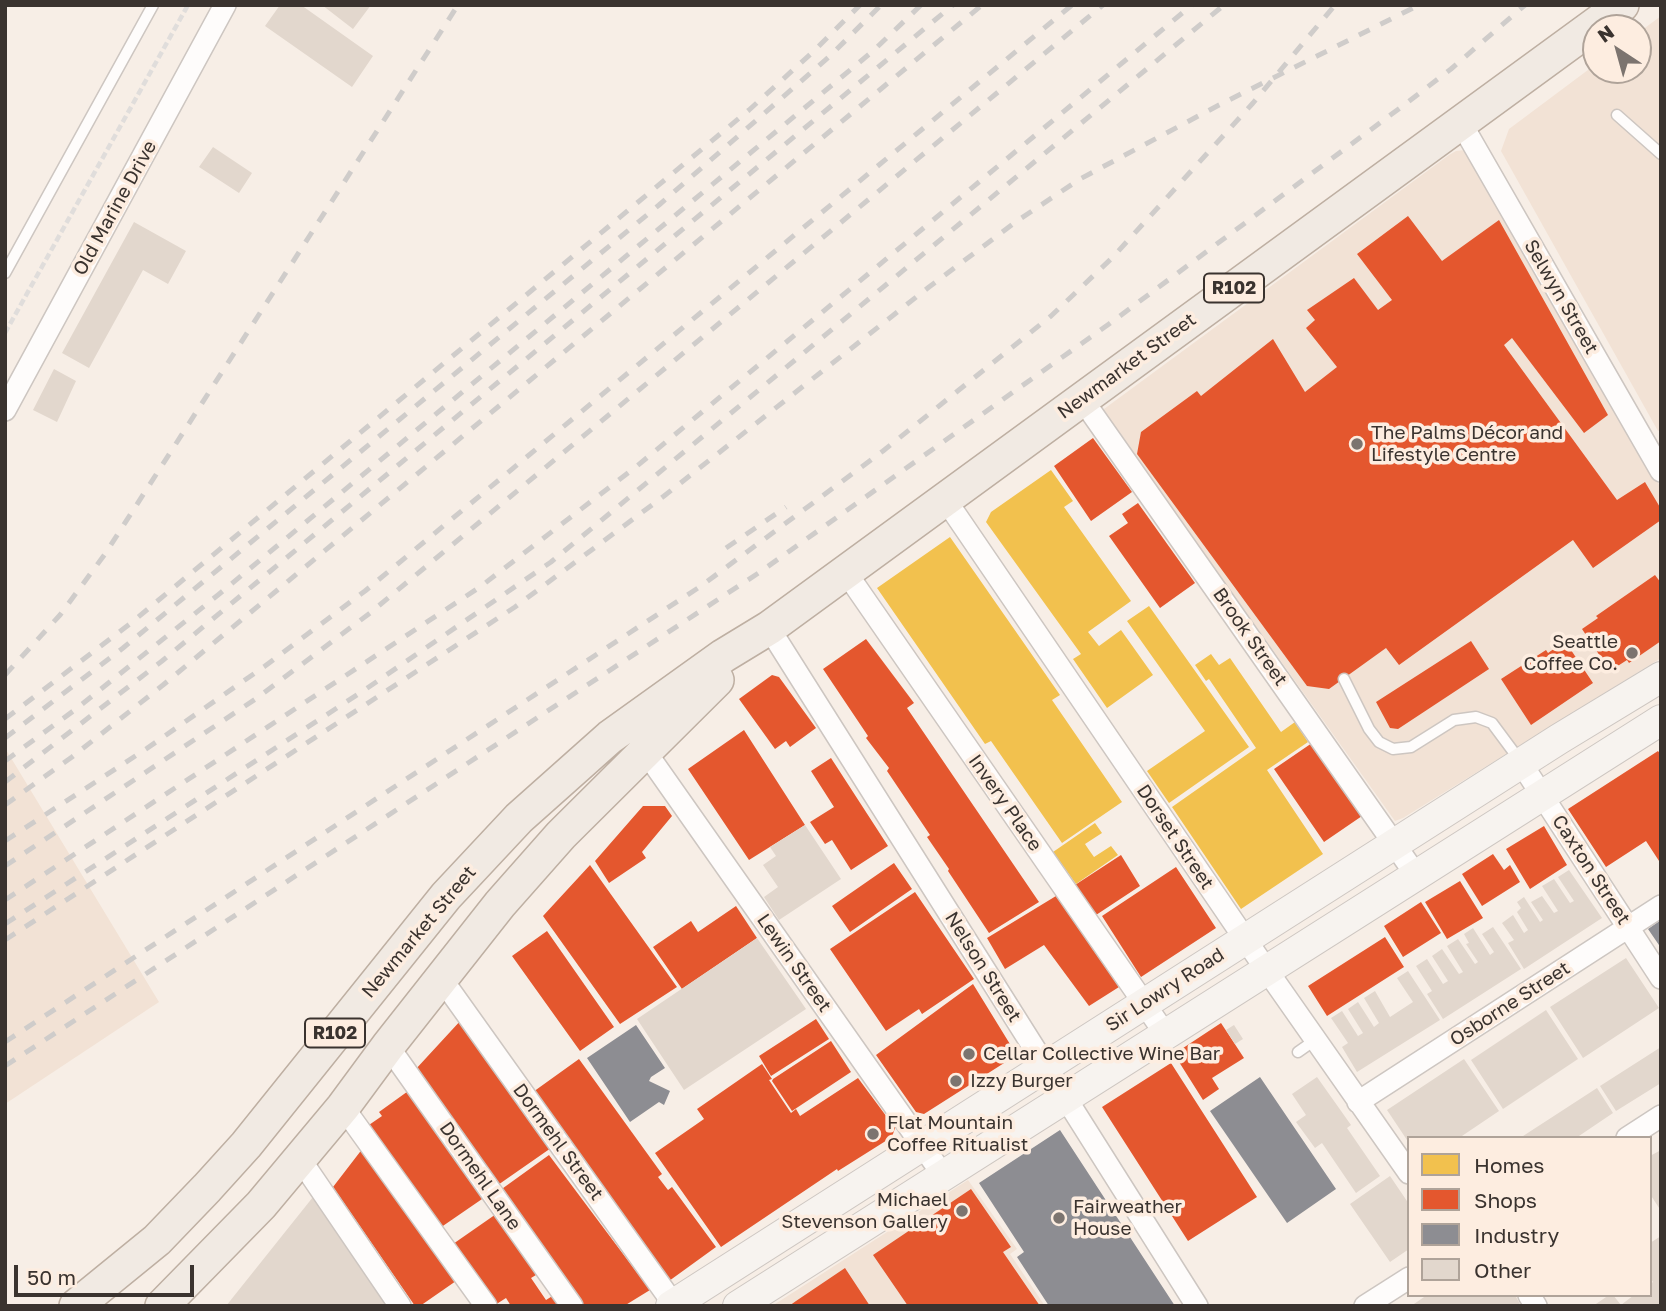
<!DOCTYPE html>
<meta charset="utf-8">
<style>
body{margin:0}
#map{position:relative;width:1666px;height:1311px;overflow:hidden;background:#f7eee6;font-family:"Golos Text",sans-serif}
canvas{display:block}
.frame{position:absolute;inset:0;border:7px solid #3a332f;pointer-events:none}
.legend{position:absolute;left:1407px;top:1136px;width:245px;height:161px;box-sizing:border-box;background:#fdede0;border:2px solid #afa399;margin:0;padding:9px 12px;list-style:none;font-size:21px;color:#3a332f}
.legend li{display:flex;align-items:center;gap:14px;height:35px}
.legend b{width:35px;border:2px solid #afa399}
.north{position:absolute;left:1582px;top:14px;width:70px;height:70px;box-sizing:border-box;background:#fdede0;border:2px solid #afa399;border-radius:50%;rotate:324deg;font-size:19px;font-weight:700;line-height:28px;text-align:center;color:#3a332f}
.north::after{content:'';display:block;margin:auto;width:24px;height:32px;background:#7c746f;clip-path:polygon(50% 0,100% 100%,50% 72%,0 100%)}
.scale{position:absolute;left:14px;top:1265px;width:180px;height:32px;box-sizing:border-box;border:4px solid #3a332f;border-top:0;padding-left:9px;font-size:21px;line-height:24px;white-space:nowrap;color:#3a332f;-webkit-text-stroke:5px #fdede0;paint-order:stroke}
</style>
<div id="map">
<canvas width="1666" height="1311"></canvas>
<div class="frame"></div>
<ul class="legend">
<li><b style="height:19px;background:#f2c14e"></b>Homes</li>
<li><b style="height:19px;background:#e4572e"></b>Shops</li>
<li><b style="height:19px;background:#8d8d92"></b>Industry</li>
<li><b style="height:19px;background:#e2d7cd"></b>Other</li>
</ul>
<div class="north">N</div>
<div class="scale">50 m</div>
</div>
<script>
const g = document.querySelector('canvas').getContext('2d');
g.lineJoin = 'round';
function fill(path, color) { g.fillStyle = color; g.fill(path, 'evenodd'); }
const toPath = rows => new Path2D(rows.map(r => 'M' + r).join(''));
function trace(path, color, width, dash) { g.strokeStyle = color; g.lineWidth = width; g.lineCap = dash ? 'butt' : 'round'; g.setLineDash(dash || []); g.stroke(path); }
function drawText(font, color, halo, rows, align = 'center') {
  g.font = font + ' "Golos Text",sans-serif'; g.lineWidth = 7; g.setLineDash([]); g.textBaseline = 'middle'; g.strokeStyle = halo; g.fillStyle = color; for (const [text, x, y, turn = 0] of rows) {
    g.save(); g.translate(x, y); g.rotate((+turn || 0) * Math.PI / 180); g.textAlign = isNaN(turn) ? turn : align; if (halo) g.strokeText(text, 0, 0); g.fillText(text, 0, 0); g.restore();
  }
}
fill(toPath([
 [1661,16,1661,430,1658,431,1501,151,1509,129,1596,64,1596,70,1638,70,1638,33],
 [1465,150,1475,160,1661,488,1661,658,1403,818,1395,821,1103,412,1104,409,1449,155,1456,151],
 [5,748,159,1002,5,1104],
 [968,1180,1017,1249,1010,1254,1045,1306,772,1306]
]), '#f2e2d5');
fill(toPath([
 [1051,470,1073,501,1064,507,1131,601,1088,632,1099,646,1121,630,1153,675,1107,708,1073,659,1081,654,986,522,991,512],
 [950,537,1060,695,1052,700,1122,802,1062,843,991,741,985,744,877,588],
 [1149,606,1249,747,1169,803,1147,771,1205,731,1127,621],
 [1211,654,1219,665,1230,658,1281,732,1295,722,1308,742,1267,770,1323,854,1241,909,1172,807,1256,748,1209,679,1206,681,1195,665],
 [1095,823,1102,833,1085,844,1089,850,1094,857,1111,846,1118,855,1076,884,1053,852]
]), '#f2c14e');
fill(toPath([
 [1408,216,1442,261,1499,220,1608,415,1584,433,1512,338,1504,345,1617,500,1645,482,1661,509,1661,520,1593,568,1573,540,1399,665,1386,648,1329,689,1307,686,1137,454,1141,432,1197,391,1201,396,1273,339,1305,392,1337,367,1306,328,1315,320,1307,310,1354,278,1378,310,1392,300,1357,254],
 [1093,438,1132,492,1091,521,1054,466],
 [1138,503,1195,583,1160,608,1109,536,1128,523,1122,514],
 [1655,575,1661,583,1661,641,1629,663,1627,660,1610,671,1582,629,1598,618,1596,616],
 [866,639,914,703,907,708,1039,902,989,933,948,871,949,869,927,837,930,835,887,771,889,768,866,738,868,736,823,669],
 [1471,641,1489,669,1398,729,1390,728,1376,702],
 [1565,641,1593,683,1531,725,1501,679,1546,650,1548,653],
 [772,675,779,677,816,728,790,747,786,741,775,749,739,699],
 [744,730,805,825,749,860,688,769],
 [1312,743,1362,816,1324,842,1274,769],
 [1658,751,1661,755,1661,864,1646,841,1606,867,1568,809],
 [831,758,888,846,851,870,832,840,825,844,810,822,834,807,811,771],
 [643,806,665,806,672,816,642,852,646,858,609,883,595,861],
 [1544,826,1567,865,1530,889,1506,849],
 [1493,854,1504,870,1510,865,1520,882,1482,906,1462,874],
 [1121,855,1140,886,1096,915,1075,885],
 [894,863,912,889,850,932,832,906],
 [590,865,677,987,620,1024,543,916],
 [1176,867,1216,928,1141,977,1102,916],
 [1460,881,1483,918,1447,939,1425,902],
 [915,892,974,979,922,1014,919,1009,886,1031,830,949],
 [1056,896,1119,987,1089,1006,1044,945,1005,969,987,938],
 [1421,902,1441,933,1403,957,1384,926],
 [736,906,757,938,682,989,653,947,691,921,698,932],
 [547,931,614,1027,580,1051,512,956],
 [1385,937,1404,967,1327,1016,1308,986],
 [973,984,1013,1049,1012,1058,924,1114,916,1112,876,1055],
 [462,1019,551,1148,495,1187,415,1070],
 [816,1019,829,1039,771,1076,759,1056],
 [1221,1023,1244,1058,1212,1078,1219,1089,1203,1100,1174,1054],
 [831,1041,851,1072,792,1111,772,1081,773,1079],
 [579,1059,662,1174,658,1177,668,1190,672,1187,716,1247,669,1281,533,1092],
 [1171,1063,1257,1197,1188,1241,1102,1107],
 [762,1064,772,1079,769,1080,791,1113,796,1109,800,1116,858,1078,895,1128,892,1137,838,1171,837,1169,721,1247,655,1153,704,1119,697,1109],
 [411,1089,485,1197,437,1230,366,1127,382,1116,379,1112],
 [363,1148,456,1281,420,1306,415,1306,333,1187],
 [549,1155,650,1290,624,1306,581,1306,499,1191],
 [971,1189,1011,1247,1003,1252,1040,1306,908,1306,873,1255],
 [499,1212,541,1272,531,1278,546,1300,554,1295,562,1306,511,1306,506,1298,495,1305,453,1244],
 [845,1268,870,1306,789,1306,796,1301]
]), '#e4572e');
fill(toPath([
 [1661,920,1661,948,1648,929],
 [636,1025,665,1068,651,1077,649,1081,670,1091,664,1105,659,1102,630,1122,587,1058],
 [1260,1077,1336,1189,1287,1223,1210,1111],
 [1060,1130,1175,1306,1049,1306,1017,1257,1024,1252,979,1183]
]), '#8d8d92');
fill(toPath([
 [280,5,301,5,373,56,352,87,265,26],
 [322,5,371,5,353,29],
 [213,147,252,173,239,193,199,167],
 [134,222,186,251,168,284,143,270,89,368,62,353],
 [54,369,76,381,57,422,33,410],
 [805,825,841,879,779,920,764,897,778,887,763,865,776,856,770,847],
 [1569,870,1602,918,1524,969,1508,943,1514,940,1502,923,1513,915,1524,933,1528,930,1517,912,1521,908,1517,902,1524,897,1540,922,1543,920,1531,902,1542,896,1554,913,1558,911,1542,886,1554,879,1570,903,1574,901,1558,877],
 [1493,927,1521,969,1443,1019,1427,994,1432,991,1416,966,1427,959,1443,984,1448,981,1432,956,1442,949,1459,974,1463,972,1447,946,1458,939,1475,964,1478,962,1466,944,1469,943,1464,934,1473,928,1490,955,1494,952,1482,934],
 [757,938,806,1009,684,1090,637,1019],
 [1626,958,1659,1008,1583,1058,1550,1007],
 [1408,971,1440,1020,1357,1072,1342,1047,1348,1043,1331,1018,1342,1011,1358,1036,1363,1033,1348,1009,1358,1002,1374,1027,1379,1023,1364,998,1375,991,1390,1017,1413,1002,1397,978],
 [1546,1010,1578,1059,1503,1109,1471,1060],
 [1234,1025,1243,1039,1235,1044,1226,1030],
 [1661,1047,1661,1083,1616,1111,1600,1086],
 [1464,1059,1499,1111,1459,1138,1409,1138,1409,1143,1387,1110],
 [1317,1077,1351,1125,1347,1128,1380,1176,1356,1193,1322,1143,1315,1148,1296,1122,1306,1115,1292,1094],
 [1597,1088,1613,1113,1576,1138,1520,1138],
 [1661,1150,1661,1211,1650,1194,1650,1156],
 [1390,1176,1409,1204,1409,1249,1390,1262,1350,1204],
 [313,1197,389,1306,226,1306],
 [1661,1236,1661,1306,1593,1306,1609,1295,1613,1295,1621,1305,1634,1295,1650,1295,1650,1284,1653,1282,1650,1278,1650,1243],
 [1427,1295,1515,1295,1521,1306,1411,1306]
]), '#e2d7cd');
const service = toPath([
 [1617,115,1661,154],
 [5,273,153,5],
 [1344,679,1369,729,1379,742,1393,749,1411,747,1454,720,1476,717,1492,723,1521,762],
 [1298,1052,1315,1040]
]);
const minor = toPath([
 [1461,123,1661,471],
 [1082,399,1416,875],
 [5,410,225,5],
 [945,499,1245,939,1409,1173],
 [845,571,1166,1035],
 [769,628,1197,1306],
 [645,751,943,1175],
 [1521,763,1661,978],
 [441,978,675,1306],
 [388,1046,572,1306],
 [1358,1102,1661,906],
 [343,1107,486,1306],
 [1627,1138,1661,1116],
 [300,1159,400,1306],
 [1529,1295,1536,1306],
 [1365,1306,1409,1278]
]);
const secondary = toPath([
 [671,1306,1559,739,1661,677],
 [738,1306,1661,720]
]);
const primary = toPath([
 [76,1306,157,1240,207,1188,246,1145,446,896,519,818,610,737,723,656,769,628,1622,5],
 [162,1306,261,1205,343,1107,388,1046,500,904,561,835,717,680]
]);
trace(service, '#cdc6c1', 13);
trace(minor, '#cdc6c1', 24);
trace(secondary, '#cdc6c1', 32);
trace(primary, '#beafa2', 36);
trace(toPath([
 [5,333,188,5]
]), '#e0dddb', 4.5, [7, 3.5]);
trace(service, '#fefcfb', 10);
trace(minor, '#fefcfb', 21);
trace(secondary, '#f7f3ef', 30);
trace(primary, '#f1eae3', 33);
trace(toPath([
 [726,548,786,507],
 [5,675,60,615,105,554,458,5],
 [5,719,131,623,749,110,815,50,860,5],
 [5,738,123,648,659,205,830,56,881,5],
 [5,761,76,709,218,595,873,51,921,5],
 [5,782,162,661,953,5],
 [5,805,72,757,163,685,982,5],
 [5,841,146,749,265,666,365,591,1072,5],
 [5,866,257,698,370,613,1103,5],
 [5,900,480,587,637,466,1192,5],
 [5,924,363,691,551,562,1224,5],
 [5,940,515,607,664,496,929,287,1017,221,1080,179,1219,105,1419,5],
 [5,1042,701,586,883,451,1051,316,1112,258,1253,103,1335,5],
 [5,1066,760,572,1109,324,1404,105,1451,69,1525,5]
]), '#cfccca', 5, [12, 12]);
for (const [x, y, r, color] of [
 [1357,444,7,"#7c746f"],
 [1632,653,7,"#7c746f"],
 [969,1054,7,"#7c746f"],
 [956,1081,7,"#7c746f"],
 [873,1134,7,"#7c746f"],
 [962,1211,7,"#7c746f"],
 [1059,1218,7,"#7c746f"]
]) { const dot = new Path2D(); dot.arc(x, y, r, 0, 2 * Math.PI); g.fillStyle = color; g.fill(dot); trace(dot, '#fdede0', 2.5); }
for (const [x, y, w] of [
 [1234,288,60],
 [335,1033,60]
]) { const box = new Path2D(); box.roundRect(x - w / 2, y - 14.5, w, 29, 5); g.fillStyle = '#fdede0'; g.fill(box); trace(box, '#3a332f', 2); }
drawText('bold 18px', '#3a332f', null, [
 ["R102",1234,288],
 ["R102",335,1033]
]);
drawText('19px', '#3a332f', '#fdede0', [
 ["Old Marine Drive",115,208,-61],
 ["Selwyn Street",1561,297,60],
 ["Newmarket Street",1127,366,-36],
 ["Brook Street",1250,637,55],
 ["Invery Place",1005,803,55],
 ["Dorset Street",1175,837,56],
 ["Caxton Street",1591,870,57],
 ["Newmarket Street",419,932,-50],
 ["Lewin Street",794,963,55],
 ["Nelson Street",983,967,58],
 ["Sir Lowry Road",1165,990,-33],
 ["Osborne Street",1510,1004,-33],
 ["Dormehl Street",558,1142,54],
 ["Dormehl Lane",480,1176,55]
]);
drawText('19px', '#3a332f', '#fdede0', [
 ["The Palms Décor and",1371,433],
 ["Lifestyle Centre",1371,455],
 ["Seattle",1618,642,"right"],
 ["Coffee Co.",1618,664,"right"],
 ["Cellar Collective Wine Bar",983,1054],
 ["Izzy Burger",970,1081],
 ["Flat Mountain",887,1123],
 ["Coffee Ritualist",887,1145],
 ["Michael",948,1200,"right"],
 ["Stevenson Gallery",948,1222,"right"],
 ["Fairweather",1073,1207],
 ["House",1073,1229]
], 'left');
</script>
